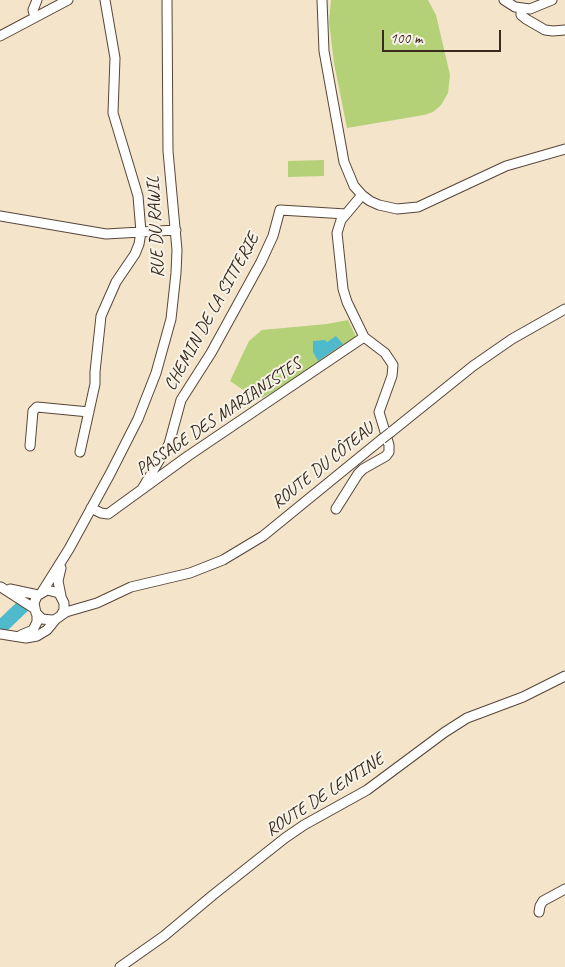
<!DOCTYPE html>
<meta charset="utf-8">
<style>
body{margin:0}
#map{position:relative;width:565px;height:967px;overflow:hidden;background:#f3e4ca;font-family:Caveat,sans-serif}
canvas{display:block}
.scale{position:absolute;left:382px;top:30px;width:119px;height:22px;box-sizing:border-box;border:2px solid #3b2a1e;border-top:0;padding-left:6px;font-size:15px;line-height:18px;white-space:nowrap;color:#3b2a1e;-webkit-text-stroke:4px #f7f3e8;paint-order:stroke}
</style>
<div id="map">
<canvas width="565" height="967"></canvas>
<div class="scale">100 m</div>
</div>
<script>
const g = document.querySelector('canvas').getContext('2d');
g.lineJoin = 'round';
function fill(path, color) { g.fillStyle = color; g.fill(path, 'evenodd'); }
const toPath = rows => new Path2D(rows.map(r => 'M' + r).join(''));
function trace(path, color, width, dash) { g.strokeStyle = color; g.lineWidth = width; g.lineCap = dash ? 'butt' : 'round'; g.setLineDash(dash || []); g.stroke(path); }
function drawText(font, color, halo, rows, align = 'center') {
  g.font = font + ' Caveat,sans-serif'; g.lineWidth = 4; g.setLineDash([]); g.textBaseline = 'middle'; g.strokeStyle = halo; g.fillStyle = color; for (const [text, x, y, turn = 0] of rows) {
    g.save(); g.translate(x, y); g.rotate((+turn || 0) * Math.PI / 180); g.textAlign = isNaN(turn) ? turn : align; if (halo) g.strokeText(text, 0, 0); g.fillText(text, 0, 0); g.restore();
  }
}
fill(toPath([
 [331,0,428,0,436,15,450,75,448,93,441,105,433,112,424,115,347,128,334,63,329,22],
 [324,160,324,176,288,177,288,161],
 [348,320,357,339,309,372,258,400,230,381,249,341,262,330,327,324]
]), '#b4d178');
fill(toPath([
 [336,336,343,344,318,361,313,352,313,341,325,340,327,342]
]), '#50bacd');
trace(toPath([
 [0,628,23,606]
]), '#50bacd', 14);
const minor = toPath([
 [322,0,324,51,344,162,354,186,362,195,370,201,379,205,397,209,418,207,506,166,565,149],
 [504,0,515,7,530,9,552,0],
 [521,9,521,15,526,19,545,30,553,31,565,30],
 [35,17,33,10,37,0],
 [0,36,68,0],
 [0,216,106,234,176,230],
 [391,432,473,366,512,339,565,309],
 [30,446,33,411,37,407,89,412],
 [80,452,95,384,95,372,101,316,116,282,135,254,139,244,141,232,138,196,113,113,115,58,105,0],
 [142,489,169,444,181,400,211,353,261,262,273,236,280,210,346,214],
 [91,508,101,513,108,514,188,456,364,337],
 [336,509,358,474,363,469,386,456,389,452,389,445,379,412,392,376,393,365,385,353,364,337,347,302,343,289,337,233,341,220,362,195],
 [1,587,35,609],
 [10,589,38,595],
 [42,592,69,549,110,474,138,419,156,373,171,319,176,273,177,250,168,151,167,0],
 [61,596,58,581,61,568],
 [61,615,64,610,64,603,59,593,47,590,37,596,34,603,36,613,42,619,52,620,56,619,66,612,97,603,131,587,190,573,223,560,263,536,382,439],
 [0,634,26,638,37,636,47,630,56,619],
 [21,635,33,630,37,622,37,615],
 [539,912,540,906,543,901,565,889],
 [120,967,164,936,213,895,285,838,304,825,367,790,445,732,467,718,523,697,565,676]
]);
trace(minor, '#574638', 11);
trace(minor, '#fff', 9);
const minorBridge = toPath([
 [382,439,391,432]
]);
trace(minorBridge, '#574638', 11, []);
trace(minorBridge, '#fff', 9);
drawText('18px', '#3b2a1e', '#f7f3e8', [
 ["RUE DU RAWIL",156,227,-93],
 ["CHEMIN DE LA SITTERIE",212,312,-61],
 ["PASSAGE DES MARIANISTES",219,417,-34],
 ["ROUTE DU CÔTEAU",323,466,-39],
 ["ROUTE DE LENTINE",325,795,-33]
]);
</script>
